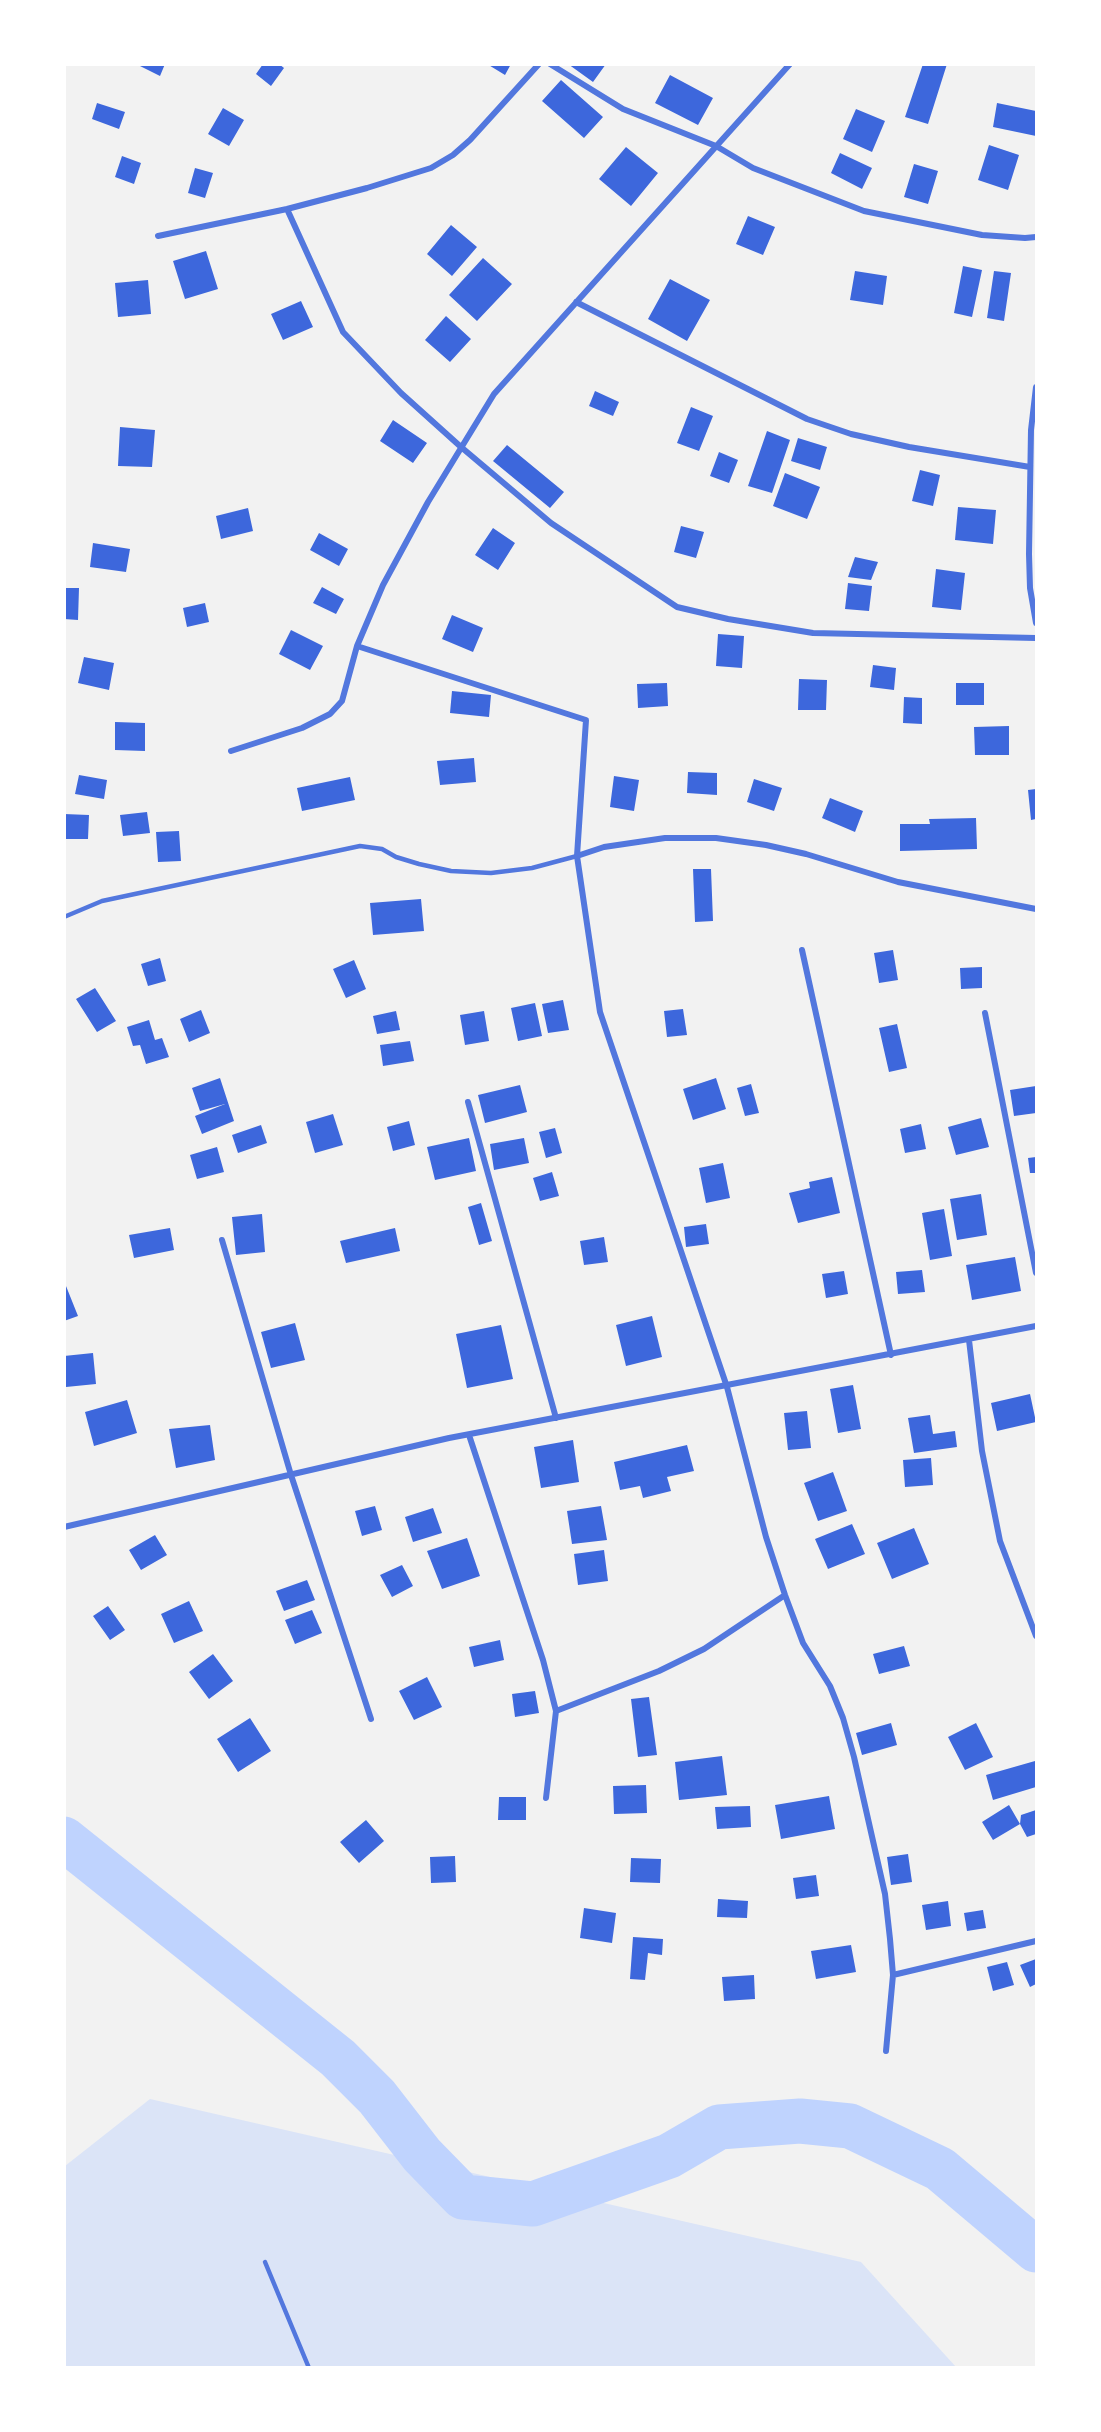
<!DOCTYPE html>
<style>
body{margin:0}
#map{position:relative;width:1101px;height:2432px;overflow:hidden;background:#f2f2f2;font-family:Mulish,sans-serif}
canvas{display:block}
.frame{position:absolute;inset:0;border:66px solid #fff;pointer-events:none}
</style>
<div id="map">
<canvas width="1101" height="2432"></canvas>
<div class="frame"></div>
</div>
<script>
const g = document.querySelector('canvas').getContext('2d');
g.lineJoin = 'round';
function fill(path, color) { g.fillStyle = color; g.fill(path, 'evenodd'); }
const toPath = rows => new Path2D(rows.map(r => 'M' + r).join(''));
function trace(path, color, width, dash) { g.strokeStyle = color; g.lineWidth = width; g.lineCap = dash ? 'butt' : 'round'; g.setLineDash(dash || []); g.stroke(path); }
fill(toPath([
 [150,2099,861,2262,956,2367,65,2368,65,2166]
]), '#dbe4f7');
trace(toPath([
 [64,1839,338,2058,377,2097,422,2155,463,2197,533,2204,669,2156,719,2127,800,2121,850,2126,940,2169,1036,2250]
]), '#bfd3fe', 45);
fill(toPath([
 [136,64,165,64,160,76],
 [263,64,279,64,284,68,271,86,256,74],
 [487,64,511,64,505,75],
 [568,64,606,64,593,82],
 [923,64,947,64,928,124,905,117],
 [670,75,713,98,698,125,655,103],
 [561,80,603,117,584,138,542,101],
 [97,103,125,112,119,129,92,119],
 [997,103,1036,111,1036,136,993,127],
 [223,108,244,120,229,146,208,134],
 [856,109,885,121,872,152,843,139],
 [989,145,1019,155,1008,190,978,180],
 [626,147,658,173,631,206,599,179],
 [840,153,872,168,862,189,831,173],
 [122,156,141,163,134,184,115,177],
 [914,164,938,171,928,204,904,197],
 [195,168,213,173,205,198,188,193],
 [748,216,775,227,763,255,736,244],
 [451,225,477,247,452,276,427,254],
 [206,251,218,289,185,299,173,261],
 [483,258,512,284,477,321,449,295],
 [963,266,982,270,972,317,954,313],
 [855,271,887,276,883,305,850,300],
 [994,271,1011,273,1004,321,987,318],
 [670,279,710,300,687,341,648,319],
 [148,280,151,314,118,317,115,283],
 [301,301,313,327,283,340,271,314],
 [446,316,471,339,450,362,425,340],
 [595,391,619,402,613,416,589,406],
 [691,407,713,416,699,451,677,443],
 [393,420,427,443,413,463,380,441],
 [120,427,155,430,152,467,118,466],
 [767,431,790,440,772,493,748,486],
 [798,438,827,447,820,470,791,461],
 [507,445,564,492,550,508,493,461],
 [719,452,738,460,729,483,710,476],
 [920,470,940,475,933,506,912,501],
 [785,473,820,487,807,519,773,506],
 [958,507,996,510,993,544,955,540],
 [248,508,253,531,221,539,216,516],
 [681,526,704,532,696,558,674,552],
 [493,528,515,543,498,570,475,555],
 [319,533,348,549,339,566,310,550],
 [93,543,130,549,126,572,90,567],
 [855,557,878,562,871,580,848,577],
 [936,569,965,573,961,610,932,607],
 [848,583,872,586,869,611,845,609],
 [322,587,344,599,336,614,313,603],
 [64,588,79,588,78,620,64,619],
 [205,603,209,622,187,627,183,608],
 [452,615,483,628,473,652,442,639],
 [291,630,323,646,310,670,279,654],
 [718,634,744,636,742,668,716,666],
 [84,657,114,663,109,690,78,683],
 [873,665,896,668,894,690,870,687],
 [799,679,827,680,826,710,798,710],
 [667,683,668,706,638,708,637,684],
 [956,683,984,683,984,705,956,705],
 [452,691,491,695,489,717,450,713],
 [904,697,922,698,922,724,903,723],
 [115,722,145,723,145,751,115,750],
 [1009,726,1009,755,975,755,974,727],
 [474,758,476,782,440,785,437,761],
 [688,772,717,773,717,795,687,793],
 [79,775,107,780,104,799,75,794],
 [614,776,639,780,634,811,610,807],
 [350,777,355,800,302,811,297,788],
 [754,779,782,788,774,811,747,802],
 [1036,789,1036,819,1031,820,1028,790],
 [830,798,863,811,855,832,822,818],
 [147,812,150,833,123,836,120,815],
 [64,814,89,815,88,839,64,839],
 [976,818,977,849,900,851,900,824,930,824,929,819],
 [179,831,181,861,158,862,156,832],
 [693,869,711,869,713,921,695,922],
 [421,899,424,931,373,935,370,903],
 [893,950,898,980,879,983,874,953],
 [160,958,166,981,148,986,141,964],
 [354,960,366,989,346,998,333,969],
 [982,967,982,988,961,989,960,968],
 [95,988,116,1021,97,1032,76,999],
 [563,1000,569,1030,548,1033,542,1004],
 [535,1003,542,1036,518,1041,511,1008],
 [683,1009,687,1035,667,1037,664,1011],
 [201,1010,210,1033,189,1042,180,1019],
 [396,1011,400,1030,377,1034,373,1016],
 [484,1011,489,1041,465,1045,460,1015],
 [149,1020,155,1040,162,1038,169,1057,146,1064,140,1045,133,1046,127,1027],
 [897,1024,907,1068,889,1072,879,1028],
 [410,1041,414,1061,383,1066,380,1045],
 [220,1078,234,1121,202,1134,195,1116,225,1104,200,1111,192,1088],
 [716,1078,726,1109,693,1120,683,1089],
 [751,1084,759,1113,745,1116,737,1088],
 [520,1085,527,1112,485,1123,478,1095],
 [1036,1086,1036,1113,1014,1116,1010,1090],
 [333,1114,343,1145,315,1153,306,1122],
 [981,1118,989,1147,956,1155,948,1127],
 [409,1121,415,1145,393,1151,387,1127],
 [921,1124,926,1149,905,1153,900,1129],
 [261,1125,267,1143,238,1153,232,1135],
 [555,1128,562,1153,546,1158,539,1132],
 [469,1138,476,1171,435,1180,427,1147],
 [524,1138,529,1163,494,1170,490,1144],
 [217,1147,224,1172,197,1179,190,1155],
 [1036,1157,1036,1173,1030,1173,1028,1158],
 [723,1163,730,1198,706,1203,699,1168],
 [552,1172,559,1196,540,1201,533,1178],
 [832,1177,840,1213,798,1223,789,1193,810,1188,809,1182],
 [981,1194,987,1235,957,1240,950,1199],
 [481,1203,492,1241,479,1245,468,1207],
 [944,1209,952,1256,930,1260,922,1213],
 [262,1214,265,1252,236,1255,232,1217],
 [706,1224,709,1244,686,1247,684,1227],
 [170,1228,174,1250,134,1258,129,1235],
 [395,1228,400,1251,346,1263,340,1241],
 [604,1237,608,1262,584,1265,580,1241],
 [1015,1257,1021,1291,972,1300,966,1265],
 [922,1270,925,1292,898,1294,896,1272],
 [844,1271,848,1294,826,1298,822,1274],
 [64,1281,78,1316,64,1321],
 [652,1316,662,1357,626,1366,616,1325],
 [295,1323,305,1360,271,1368,261,1332],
 [501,1325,513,1379,467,1388,456,1334],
 [93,1353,96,1384,66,1387,64,1356],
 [853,1385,861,1429,838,1433,830,1389],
 [1030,1394,1036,1422,997,1431,991,1403],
 [127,1400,137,1433,94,1446,85,1412],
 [807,1411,811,1448,788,1450,784,1413],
 [930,1415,933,1434,955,1431,957,1447,914,1453,908,1418],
 [210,1425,215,1460,176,1468,169,1429],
 [573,1440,579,1482,541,1488,534,1447],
 [687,1445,694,1471,667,1477,671,1491,643,1498,640,1486,620,1490,614,1462],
 [931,1458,933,1485,905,1487,903,1460],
 [833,1472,847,1511,818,1521,804,1483],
 [375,1506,382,1530,362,1536,355,1511],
 [601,1506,607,1540,572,1544,567,1511],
 [433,1508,442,1533,413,1542,405,1517],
 [852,1524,865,1554,828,1569,815,1539],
 [914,1528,929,1564,892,1579,877,1543],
 [155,1535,167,1555,141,1570,129,1550],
 [467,1538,480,1576,442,1589,427,1551],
 [604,1550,608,1581,578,1585,574,1554],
 [402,1565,413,1586,392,1597,380,1575],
 [307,1580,315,1600,284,1611,276,1591],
 [189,1601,203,1631,174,1643,161,1614],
 [108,1606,125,1630,110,1640,93,1616],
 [312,1610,322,1633,295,1644,285,1620],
 [500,1640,504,1660,474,1667,469,1647],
 [904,1646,910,1666,879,1674,873,1654],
 [213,1654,233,1681,209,1699,189,1672],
 [427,1677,442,1707,414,1720,399,1691],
 [535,1691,539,1713,515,1717,512,1694],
 [649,1697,657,1755,638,1757,631,1699],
 [250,1718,271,1751,238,1772,217,1739],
 [891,1723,897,1745,862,1755,856,1733],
 [976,1723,993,1757,965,1770,948,1737],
 [722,1756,727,1795,679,1800,675,1762],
 [1035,1761,1036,1787,993,1800,986,1775],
 [646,1785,647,1813,614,1814,613,1786],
 [829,1796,835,1829,781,1839,775,1805],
 [499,1797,526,1797,526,1820,498,1820],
 [1009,1805,1020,1824,993,1840,982,1822],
 [750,1806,751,1827,717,1829,715,1807],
 [1036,1810,1036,1834,1027,1837,1020,1824,1021,1815],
 [366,1820,384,1841,359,1863,340,1842],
 [908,1854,912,1882,891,1885,887,1857],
 [455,1856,456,1882,431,1883,430,1857],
 [631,1858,661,1859,660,1883,630,1882],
 [816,1875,819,1896,796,1899,793,1878],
 [718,1899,748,1901,747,1918,717,1917],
 [948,1901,951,1926,926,1930,922,1905],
 [584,1908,616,1913,612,1943,580,1938],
 [983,1910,986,1928,967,1931,964,1913],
 [633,1937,663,1939,662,1955,648,1953,645,1980,630,1979],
 [851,1945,856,1972,816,1979,811,1951],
 [1036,1959,1036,1984,1030,1987,1020,1965],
 [1007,1962,1014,1985,993,1991,987,1967],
 [754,1975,755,1999,724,2001,722,1977]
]), '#3d67dc');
trace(toPath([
 [64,917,102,901,360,846,382,849,396,857,419,864,451,871,491,873,532,868,577,856],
 [265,2262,309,2368]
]), '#5277de', 4.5);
trace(toPath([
 [550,64,623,109,716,146,753,168,864,211,982,235,1025,238,1036,237],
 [287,209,343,332,401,393,461,447,551,523,677,607,728,619,813,633,1036,638],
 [158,236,287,209,367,188,431,168,453,155,470,140,539,64],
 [576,302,807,419,851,434,909,447,1030,467],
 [1036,387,1031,430,1029,554,1030,588,1036,623],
 [357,646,586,720,577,856,600,1012,727,1387,766,1537,785,1595,803,1643,830,1686,843,1718,854,1757,885,1894,890,1939,893,1975,886,2051],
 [231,751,302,728,330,714,342,701,357,646,383,585,428,502,494,394,790,64],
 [577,856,604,847,665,838,716,838,766,845,806,854,898,882,1036,909],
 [802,950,891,1355],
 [985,1013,1036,1273],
 [468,1102,556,1418],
 [222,1240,291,1475,371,1719],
 [969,1340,982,1451,1000,1541,1036,1636],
 [469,1435,543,1660,556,1711,546,1798],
 [64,1527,449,1438,1036,1326],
 [556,1711,659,1671,704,1649,785,1595],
 [893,1975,1036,1941]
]), '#5277de', 6);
</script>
